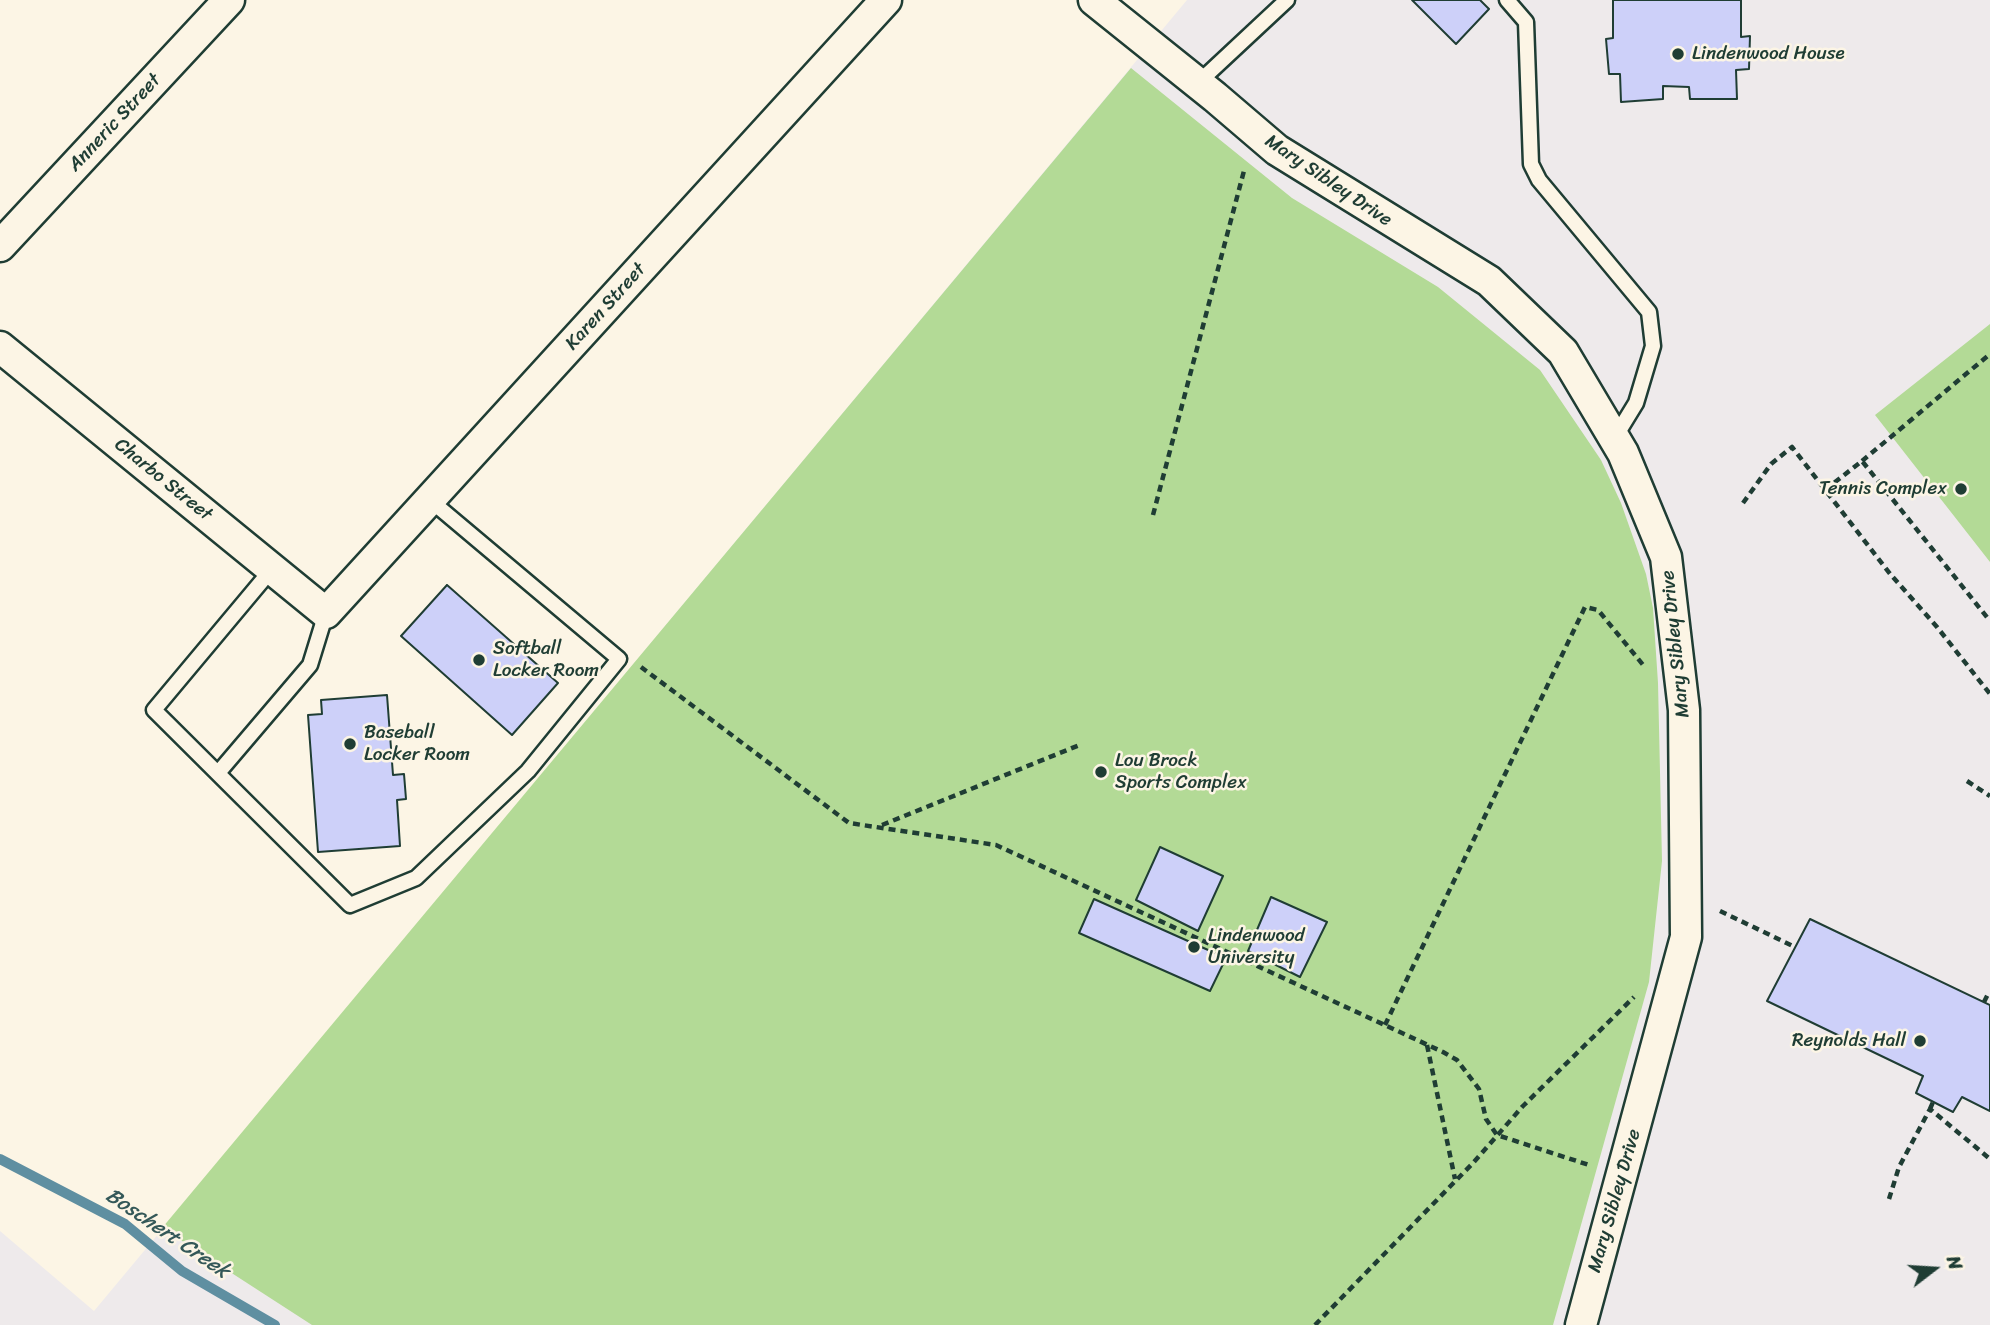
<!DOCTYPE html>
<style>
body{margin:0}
#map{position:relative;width:1990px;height:1325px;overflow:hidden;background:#fcf5e5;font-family:Sriracha,sans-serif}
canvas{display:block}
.north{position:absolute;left:1899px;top:1234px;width:70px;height:70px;-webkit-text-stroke:5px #fcf5e5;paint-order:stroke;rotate:73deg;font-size:19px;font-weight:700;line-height:28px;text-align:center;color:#1f3d34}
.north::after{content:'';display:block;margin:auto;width:24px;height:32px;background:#1f3d34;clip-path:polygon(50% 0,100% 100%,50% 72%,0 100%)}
</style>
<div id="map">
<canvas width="1990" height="1325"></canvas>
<div class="north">N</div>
</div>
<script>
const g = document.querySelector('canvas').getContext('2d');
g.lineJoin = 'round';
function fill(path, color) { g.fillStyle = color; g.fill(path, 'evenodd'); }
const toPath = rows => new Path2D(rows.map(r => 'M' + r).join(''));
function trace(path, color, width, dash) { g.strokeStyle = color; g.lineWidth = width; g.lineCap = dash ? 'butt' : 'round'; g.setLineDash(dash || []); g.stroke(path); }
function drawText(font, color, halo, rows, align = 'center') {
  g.font = font + ' Sriracha,sans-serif'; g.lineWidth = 5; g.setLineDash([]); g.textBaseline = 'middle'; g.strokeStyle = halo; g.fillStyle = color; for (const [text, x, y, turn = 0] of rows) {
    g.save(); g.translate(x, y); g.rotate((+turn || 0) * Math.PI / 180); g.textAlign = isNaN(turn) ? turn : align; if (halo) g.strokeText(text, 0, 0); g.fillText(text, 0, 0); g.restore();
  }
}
fill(toPath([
 [1187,0,1990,0,1990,1325,0,1325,0,1231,94,1311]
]), '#eeeaeb');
fill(toPath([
 [1131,68,1292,198,1438,287,1540,370,1601,460,1621,503,1646,574,1653,608,1658,683,1662,861,1649,982,1553,1325,312,1325,162,1228],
 [1990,324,1990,562,1875,415]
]), '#b3da96');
trace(toPath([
 [0,1159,125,1224,182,1271,275,1325]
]), '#5f8fa1', 10);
const building = toPath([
 [1412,0,1480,0,1489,9,1456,44,1412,0],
 [1613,0,1741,0,1741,37,1750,36,1749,69,1736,70,1737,99,1690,99,1689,87,1663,86,1663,99,1621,102,1620,74,1609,74,1606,39,1613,38,1613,0],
 [447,585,558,683,512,735,401,636,447,585],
 [387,695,393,775,404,774,406,799,397,800,400,846,318,852,308,715,322,714,321,700,387,695],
 [1160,847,1223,876,1198,931,1136,900,1160,847],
 [1271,897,1327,922,1300,977,1248,951,1271,897],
 [1094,899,1226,958,1210,991,1079,933,1094,899],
 [1810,919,1990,1005,1990,1111,1962,1097,1953,1112,1916,1093,1923,1076,1767,1001,1810,919]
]);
fill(building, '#cdd0f9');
trace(building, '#1f3d34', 2);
const service = toPath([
 [1507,0,1526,22,1531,164,1539,180,1649,312,1653,346,1636,403,1614,439],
 [1198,83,1287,0],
 [272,569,154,710,350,905,416,878,528,771,619,659,430,500],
 [218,773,310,665,326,613]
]);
const minor = toPath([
 [1094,0,1215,97,1277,150,1489,281,1563,352,1623,453,1666,557,1684,710,1686,937,1581,1325],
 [0,246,229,0],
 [0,347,326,613,886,0]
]);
trace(service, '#1f3d34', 19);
trace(minor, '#1f3d34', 35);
trace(toPath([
 [1862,461,1990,354],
 [1825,490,1862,461,1990,621],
 [1743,503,1771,464,1792,447,1891,575,1937,627,1990,694],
 [1153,515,1245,167],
 [641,667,849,823,996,845,1443,1052,1457,1060,1479,1089,1486,1119,1497,1135,1589,1165],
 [1967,781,1990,796],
 [882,825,1082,744],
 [1720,911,1795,947],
 [1984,1002,1989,992],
 [1385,1025,1585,607,1598,610,1644,666],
 [1427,1045,1455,1179],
 [1930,1109,1933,1102],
 [1889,1199,1899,1167,1930,1109,1990,1159],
 [1315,1325,1473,1163,1523,1106,1634,997]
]), '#1f3d34', 4.5, [7, 5]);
trace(service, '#fcf5e5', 14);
trace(minor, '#fcf5e5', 30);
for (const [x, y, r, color] of [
 [1678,54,7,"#1f3d34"],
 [1961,489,7,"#1f3d34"],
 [479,660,7,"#1f3d34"],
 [350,744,7,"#1f3d34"],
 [1101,772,7,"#1f3d34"],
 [1194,947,7,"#1f3d34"],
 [1920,1041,7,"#1f3d34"]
]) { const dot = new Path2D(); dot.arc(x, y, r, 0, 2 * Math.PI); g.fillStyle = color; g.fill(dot); trace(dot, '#fcf5e5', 2.5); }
drawText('19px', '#1f3d34', '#fcf5e5', [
 ["Lindenwood House",1692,54],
 ["Tennis Complex",1947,489,"right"],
 ["Softball",493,649],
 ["Locker Room",493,671],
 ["Baseball",364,733],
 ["Locker Room",364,755],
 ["Lou Brock",1115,761],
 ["Sports Complex",1115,783],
 ["Lindenwood",1208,936],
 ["University",1208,958],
 ["Reynolds Hall",1906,1041,"right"]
], 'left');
drawText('19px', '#1f3d34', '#fcf5e5', [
 ["Anneric Street",115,123,-47],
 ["Mary Sibley Drive",1328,181,34],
 ["Karen Street",606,307,-48],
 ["Charbo Street",163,480,39],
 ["Mary Sibley Drive",1676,644,-96],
 ["Mary Sibley Drive",1615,1201,-74]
]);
drawText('italic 21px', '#345858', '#fcf5e5', [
 ["Boschert Creek",167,1234,34]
]);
</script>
